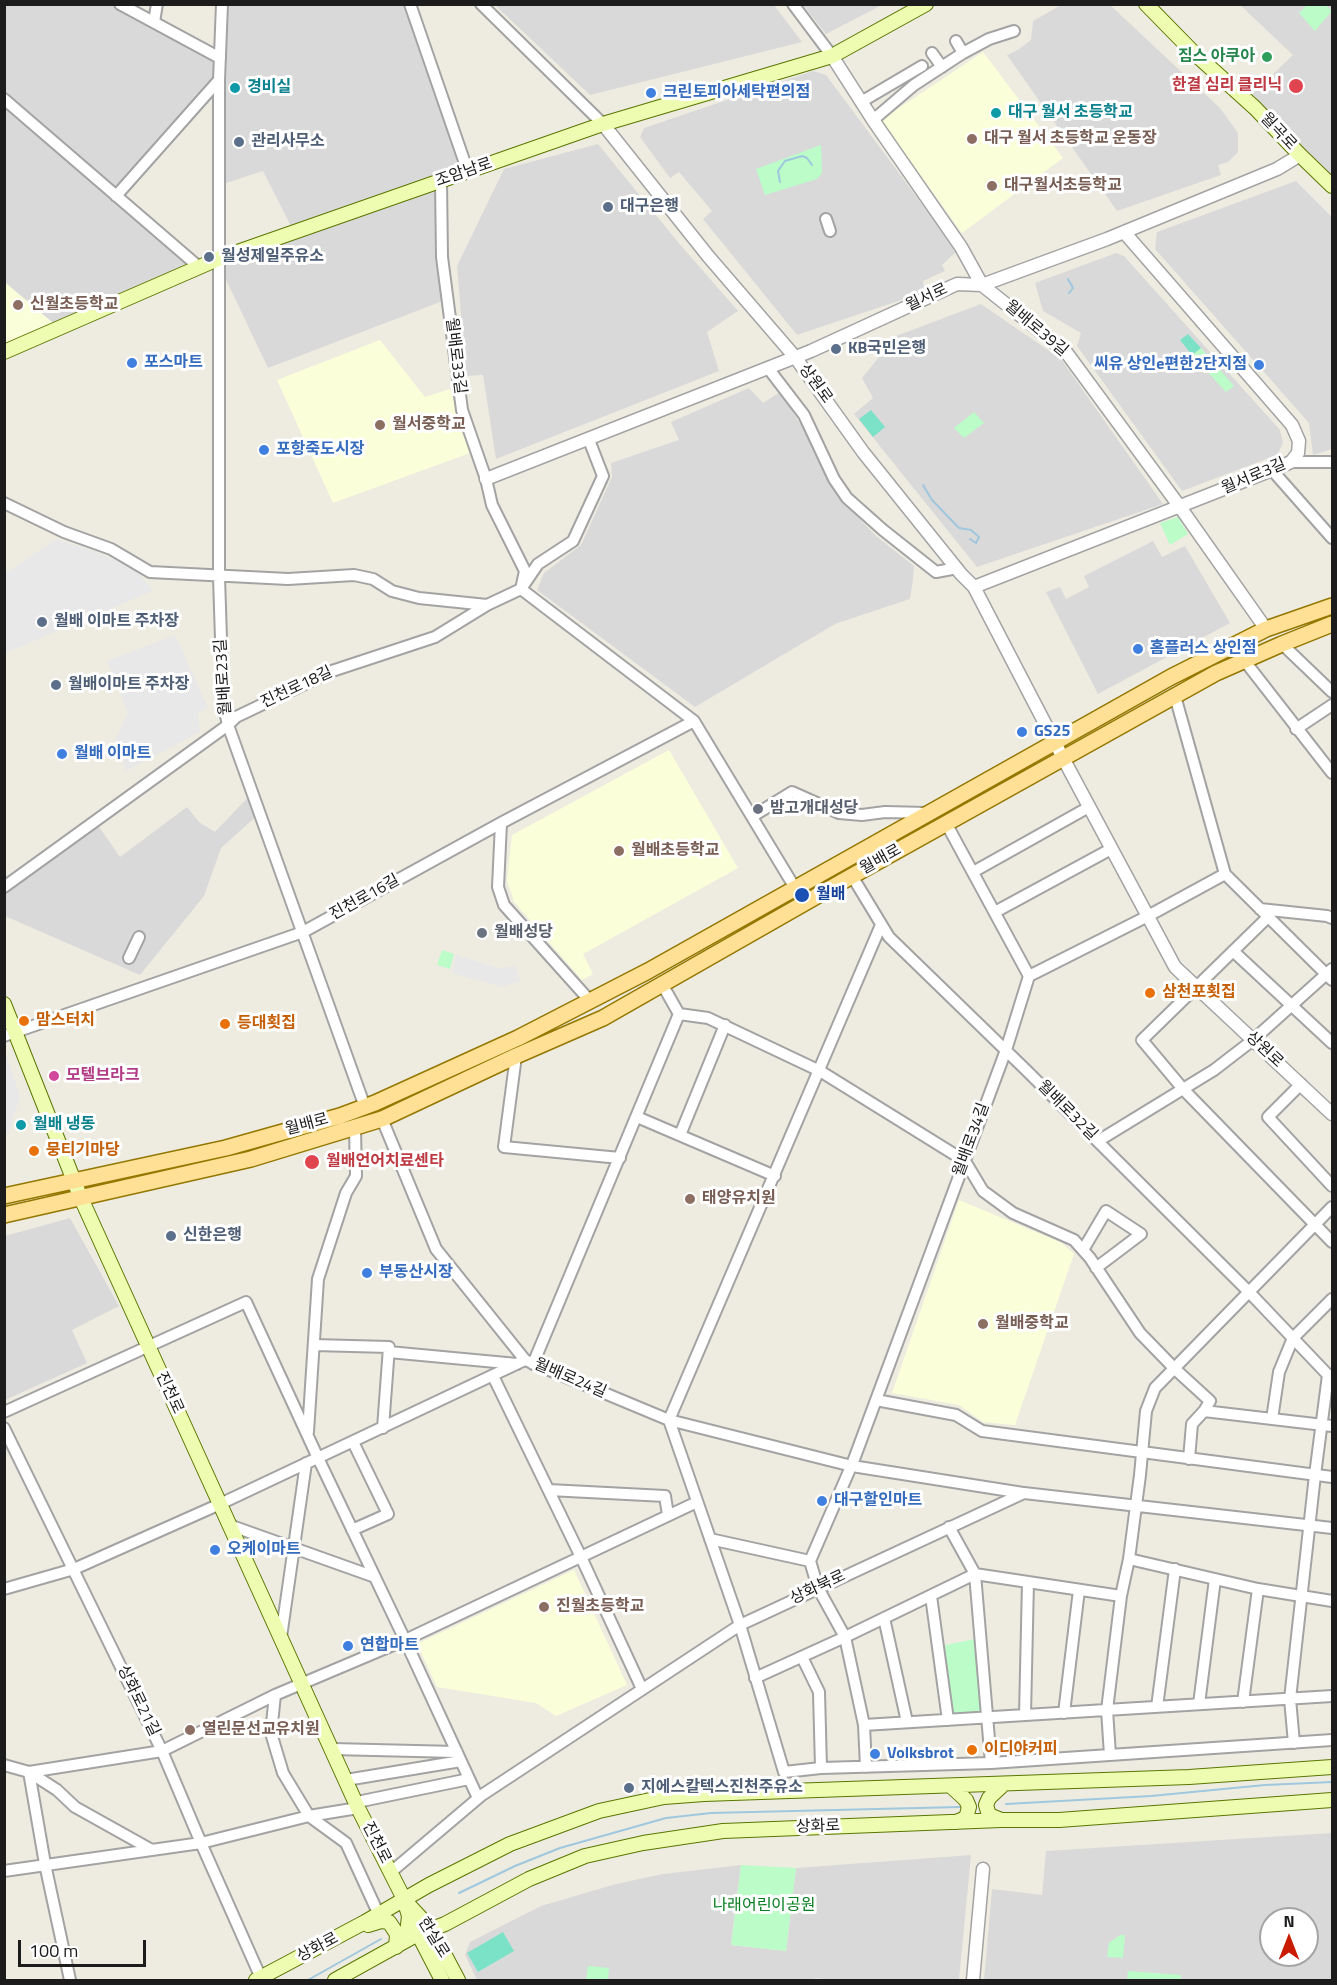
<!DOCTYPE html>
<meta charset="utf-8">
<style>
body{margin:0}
#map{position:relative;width:1337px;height:1985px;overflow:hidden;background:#eeece1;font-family:"Titillium Web",sans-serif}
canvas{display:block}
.frame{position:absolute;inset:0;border:6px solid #1c1c1c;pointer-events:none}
.north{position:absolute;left:1259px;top:1907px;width:60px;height:60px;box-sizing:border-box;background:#fff;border:2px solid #a4a4a4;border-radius:50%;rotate:0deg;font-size:16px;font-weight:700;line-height:24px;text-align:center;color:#1c1c1c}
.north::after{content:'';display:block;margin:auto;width:21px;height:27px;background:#c81b00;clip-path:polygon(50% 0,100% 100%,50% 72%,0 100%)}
.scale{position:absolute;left:18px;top:1940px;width:128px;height:27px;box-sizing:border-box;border:3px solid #1c1c1c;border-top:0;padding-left:8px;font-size:18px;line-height:21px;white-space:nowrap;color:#1c1c1c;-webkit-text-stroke:4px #fff;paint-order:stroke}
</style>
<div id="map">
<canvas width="1337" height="1985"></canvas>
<div class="frame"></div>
<div class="north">N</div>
<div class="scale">100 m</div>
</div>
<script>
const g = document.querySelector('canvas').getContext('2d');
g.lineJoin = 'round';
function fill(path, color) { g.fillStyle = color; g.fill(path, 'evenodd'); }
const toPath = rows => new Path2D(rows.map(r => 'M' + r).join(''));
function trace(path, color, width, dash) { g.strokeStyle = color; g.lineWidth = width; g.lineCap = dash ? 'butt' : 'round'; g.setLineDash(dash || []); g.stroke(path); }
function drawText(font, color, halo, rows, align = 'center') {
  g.font = font + ' "Titillium Web","Noto Sans KR",sans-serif'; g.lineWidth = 6; g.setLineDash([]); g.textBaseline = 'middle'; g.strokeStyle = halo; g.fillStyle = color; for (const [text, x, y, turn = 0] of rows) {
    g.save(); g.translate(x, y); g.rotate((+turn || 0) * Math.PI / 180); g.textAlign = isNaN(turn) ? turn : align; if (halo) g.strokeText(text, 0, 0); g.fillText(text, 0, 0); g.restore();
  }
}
fill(toPath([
 [120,4,220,58,222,5,410,5,468,172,441,181,448,299,268,368,220,267,220,258,294,232,263,171,220,185,219,81,116,196,199,267,59,328,5,282,5,5],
 [497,5,774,5,802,42,590,95,497,7],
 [803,5,882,5,826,34],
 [1061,5,1110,5,1220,108,1238,133,1238,152,1228,162,1218,165,1221,175,1117,211,1007,55,1018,50,1031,40,1033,21],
 [1240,5,1332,5,1332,179,1251,95,1293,55],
 [813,71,826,75,957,251,942,265,945,271,923,281,925,292,797,335,703,219,712,211,679,172,670,178,640,137,644,128],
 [598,144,677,241,738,311,707,332,719,371,496,459,483,375,466,376,457,266,504,169],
 [1296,181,1332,217,1332,449,1313,455,1309,423,1155,249,1157,232],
 [1116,253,1124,256,1280,430,1283,443,1277,455,1182,491,1077,346,1081,333,1043,311,1035,283],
 [981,304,1061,359,1163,504,977,567,854,414,873,398,862,378,896,336],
 [749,388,763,403,780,392,815,447,820,463,837,495,876,536,914,566,913,579,910,599,835,624,695,707,537,590,544,573,581,545,612,477,611,463,679,440,671,422],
 [1153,541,1162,557,1185,546,1230,623,1098,694,1046,592,1060,587,1066,599,1089,587,1084,576],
 [252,793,260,813,221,848,204,896,140,975,5,916,5,891,95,821,120,857,187,807,199,822,215,832],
 [70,1218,119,1306,72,1330,87,1363,5,1400,5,1236],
 [1332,1833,1332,1980,984,1980,992,1889,1042,1895,1046,1851],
 [1271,1919,1307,1919,1307,1955,1271,1955],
 [971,1855,959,1980,833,1980,815,1978,814,1980,477,1980,465,1955,470,1942,541,1906,616,1884,663,1874,741,1865,731,1945,786,1951,796,1868]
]), '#dad9d9');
fill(toPath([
 [983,52,1063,158,962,233,881,120],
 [4,282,59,328,5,350],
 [380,340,425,397,450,389,470,453,333,503,277,380],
 [669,750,738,868,583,954,593,974,582,980,514,902,507,880,512,835],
 [959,1200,1062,1243,1074,1254,1015,1425,983,1422,959,1405,892,1393],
 [574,1570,627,1685,556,1716,536,1703,437,1687,417,1644]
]), '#faffd9');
fill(toPath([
 [1307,5,1326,5,1332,11,1315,31,1299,13],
 [821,145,822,173,817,179,765,195,756,169],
 [1201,348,1234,386,1226,392,1192,355],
 [974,412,984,423,964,438,954,428],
 [1178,517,1188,534,1170,545,1160,523],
 [442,950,454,954,450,969,437,965],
 [975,1639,982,1713,950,1716,941,1646],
 [741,1865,796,1868,786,1951,731,1945],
 [1120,1935,1125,1935,1123,1958,1107,1957,1109,1943],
 [588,1966,609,1968,608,1980,586,1980],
 [1128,1971,1181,1975,1181,1980,1127,1980]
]), '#bbfcc9');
fill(toPath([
 [1188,334,1201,348,1192,355,1180,340],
 [871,410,885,427,873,437,859,419],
 [503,1932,514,1951,478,1972,467,1953]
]), '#7be2c8');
fill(toPath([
 [56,539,97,552,137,570,153,591,5,653,4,575],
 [175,635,208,707,198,713,200,732,126,771,115,740,128,713,107,661],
 [456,955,499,968,516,966,520,981,502,987,452,973],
 [7,1057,20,1096,8,1136,4,1126,4,1058],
 [118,1144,121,1157,102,1161,99,1148]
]), '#e8e8e8');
trace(toPath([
 [780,182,778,171,785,161,802,156,807,158,812,165],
 [1068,279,1073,288,1069,293],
 [923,485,932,500,959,528,971,530,979,537,976,543,970,539],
 [1006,1804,1151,1796,1265,1785,1332,1782],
 [459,1893,515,1866,560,1848,666,1818,711,1813,960,1807],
 [308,1980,381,1939]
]), '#9fc7de', 2);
const minor = toPath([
 [120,4,220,58],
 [222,4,219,80,219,577,223,701,228,725,365,1107],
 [410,4,468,172],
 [481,4,603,124],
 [793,4,832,56],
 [154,22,157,4],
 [956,41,963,53],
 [932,53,942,67],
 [4,99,199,267],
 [861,102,922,66],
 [873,120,914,85,963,53,989,39,1014,31],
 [441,181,442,257,462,410,486,479,492,505,525,571,521,589,694,721,795,888],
 [116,196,219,80],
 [826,219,830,231],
 [768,368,804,415,834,479,847,498,883,530,936,572,957,568],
 [1291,462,1332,462],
 [1272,470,1332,538],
 [4,503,64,532,111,549,150,572,288,579,354,575,373,579,392,591,419,598,487,605],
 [1282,644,1332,692],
 [1244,660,1332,773],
 [1175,696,1225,874,1332,980],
 [1296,729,1332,705],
 [753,816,792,792,839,813,862,815,885,812,927,813],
 [501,823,498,887,504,905,591,1002],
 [973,872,1089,807],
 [852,876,889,937,1025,1069,1250,1293,1328,1375,1332,1375],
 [4,887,228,725,236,717,332,671,435,637,487,605,521,589,538,564,573,541,603,476,589,440],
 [1260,909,1327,916,1332,918],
 [995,912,1111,849],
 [1268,917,1142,1040,1183,1089,1332,1242],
 [881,925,669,1420,740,1625,784,1772,821,1768,991,1763,1332,1740],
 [1233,951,1332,1043],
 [129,958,139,937],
 [1029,976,1148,916,1225,874],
 [662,984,679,1014],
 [679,1014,708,1018,820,1071,965,1161,983,1191,1013,1213,1074,1240,1090,1258,1140,1333,1175,1369,1210,1401,1204,1411],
 [4,1036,303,932,501,823,694,721],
 [516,1056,504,1147,620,1158],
 [1301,1084,1268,1117,1332,1186],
 [637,1117,775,1176],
 [382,1119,436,1249,525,1360,669,1420,852,1466,1023,1493],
 [680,1135,725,1025],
 [1098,1141,1214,1070,1253,1040,1332,969],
 [1083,1250,1106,1211,1141,1234,1096,1268],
 [314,1345,389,1347,383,1428],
 [389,1352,517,1364],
 [533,1364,679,1014],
 [493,1376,581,1557,642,1689],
 [876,1400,956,1415,982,1431,1332,1477],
 [4,1412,246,1302,318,1458,405,1640,478,1798],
 [1272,1419,1279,1372,1293,1338,1332,1299],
 [4,1428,162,1751,201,1843,261,1978],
 [308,1432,318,1279,346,1193,356,1176,355,1129],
 [1189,1459,1192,1424,1204,1411,1332,1426],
 [549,1490,665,1496,668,1515],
 [232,1526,375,1577],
 [949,1527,975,1574,991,1763],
 [352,1530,388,1514,353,1442],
 [710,1539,810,1561],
 [1129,1559,1258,1589,1332,1601],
 [810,1561,853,1462,1006,1050,1029,976,946,823],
 [810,1561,818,1588,845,1637,864,1725,866,1767],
 [4,1589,74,1569,220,1504,525,1360],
 [931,1596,948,1720],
 [884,1618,907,1722],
 [281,1637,306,1463],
 [802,1657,819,1692,821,1768],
 [755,1678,845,1637,975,1574,1121,1596],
 [275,1695,271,1733,283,1773,309,1816,346,1843,379,1915],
 [1243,1702,1258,1589],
 [1199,1704,1215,1579],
 [1157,1707,1175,1569],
 [1064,1713,1079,1590],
 [1025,1715,1028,1582],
 [864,1725,1332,1696],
 [1294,1743,1290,1699,1315,1475,1328,1375],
 [332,1749,457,1752],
 [1110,1755,1107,1710,1121,1596,1129,1559,1140,1475,1146,1411,1155,1388,1332,1207],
 [4,1765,29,1772,162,1751,275,1695,405,1640,697,1502],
 [29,1772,45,1864,70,1980],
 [29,1772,57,1790,75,1807,152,1850],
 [346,1780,461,1761],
 [357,1802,469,1779],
 [4,1871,201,1843,309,1816,358,1808],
 [391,1872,482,1795,740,1625,1024,1493,1332,1528]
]);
const tertiary = toPath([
 [832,56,873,120,961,247,982,285,1066,352,1180,507,1266,629],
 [603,124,708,256,795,357,863,452,961,574,974,587,1063,758,1175,967,1332,1114],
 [486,479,811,351,957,284,982,285,1107,239,1277,169,1300,155],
 [974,587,1272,470,1291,462,1298,453,1299,441,1292,425,1124,232],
 [973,1980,983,1869]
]);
const secondary = toPath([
 [1146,4,1193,52,1255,108,1300,155,1332,186],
 [4,352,220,258,603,124,832,56,926,4],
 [4,1004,80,1196,358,1808,404,1899,409,1916,407,1934,396,1947],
 [952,1787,966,1800,969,1807,966,1818,956,1822],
 [1001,1820,989,1815,986,1805,989,1798,1004,1784],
 [407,1903,431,1929,458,1980],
 [368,1925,381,1921,389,1922,397,1934,396,1947],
 [414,1926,442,1980],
 [256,1980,365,1922,429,1885,510,1844,599,1811,664,1797,704,1794,1189,1777,1332,1767],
 [335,1980,418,1934,445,1924,529,1879,585,1856,643,1843,723,1831,1001,1820,1059,1820,1332,1800]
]);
const primary = toPath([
 [4,1196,226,1148,340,1116,375,1103,518,1038,648,971,1171,677,1266,629,1332,606],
 [4,1215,251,1159,382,1119,516,1056,603,1018,852,876,1216,673,1282,644,1332,624]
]);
trace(minor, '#a3a3a3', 14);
trace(tertiary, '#a3a3a3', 15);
trace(secondary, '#5a7600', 16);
trace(primary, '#947700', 18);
trace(minor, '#fff', 10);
trace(tertiary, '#fff', 12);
trace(secondary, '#eefcb1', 14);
trace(primary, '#ffe095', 15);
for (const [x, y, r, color] of [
 [1267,57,6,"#2e9e5b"],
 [1296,86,8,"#e0444e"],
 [235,88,6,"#0f9aa8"],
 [651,93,6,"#3f7fe0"],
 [996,113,6,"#0f9aa8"],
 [972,139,6,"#8d6e63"],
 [239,142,6,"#5c6f8a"],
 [992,186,6,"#8d6e63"],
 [608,207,6,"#5c6f8a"],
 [209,257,6,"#5c6f8a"],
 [18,305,6,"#8d6e63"],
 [836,349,6,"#5c6f8a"],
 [132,363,6,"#3f7fe0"],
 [1259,365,6,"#3f7fe0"],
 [380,425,6,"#8d6e63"],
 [264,450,6,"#3f7fe0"],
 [42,622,6,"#5c6f8a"],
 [1138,649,6,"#3f7fe0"],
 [56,685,6,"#5c6f8a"],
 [1022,732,6,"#3f7fe0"],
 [62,754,6,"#3f7fe0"],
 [758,809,6,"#6b7280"],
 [619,851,6,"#8d6e63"],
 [802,895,8,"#1a4fb4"],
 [482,933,6,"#6b7280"],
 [1150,993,6,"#e8710a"],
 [24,1021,6,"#e8710a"],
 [225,1024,6,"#e8710a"],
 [54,1076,6,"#d1479c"],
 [21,1125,6,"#0f9aa8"],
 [34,1151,6,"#e8710a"],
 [312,1162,8,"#e0444e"],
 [690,1199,6,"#8d6e63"],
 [171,1236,6,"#5c6f8a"],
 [367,1273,6,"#3f7fe0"],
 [983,1324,6,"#8d6e63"],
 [822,1501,6,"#3f7fe0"],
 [215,1550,6,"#3f7fe0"],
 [544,1607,6,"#8d6e63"],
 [348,1646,6,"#3f7fe0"],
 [190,1730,6,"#8d6e63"],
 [972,1750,6,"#e8710a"],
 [875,1754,6,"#3f7fe0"],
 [629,1788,6,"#5c6f8a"]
]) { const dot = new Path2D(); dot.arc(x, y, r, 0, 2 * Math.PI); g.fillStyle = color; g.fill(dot); trace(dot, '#fff', 2); }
drawText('bold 16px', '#27864d', '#fff', [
 ["짐스 아쿠아",1255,57]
], 'right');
drawText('bold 16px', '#be3a42', '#fff', [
 ["한결 심리 클리닉",1282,86],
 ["월배언어치료센타",326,1162,"left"]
], 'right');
drawText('bold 16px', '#0d838f', '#fff', [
 ["경비실",247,88],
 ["대구 월서 초등학교",1008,113],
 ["월배 냉동",33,1125]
], 'left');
drawText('bold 16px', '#366cbe', '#fff', [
 ["크린토피아세탁편의점",663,93],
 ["포스마트",144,363],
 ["씨유 상인e편한2단지점",1247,365,"right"],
 ["포항죽도시장",276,450],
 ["홈플러스 상인점",1150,649],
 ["GS25",1034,732],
 ["월배 이마트",74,754],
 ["부동산시장",379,1273],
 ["대구할인마트",834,1501],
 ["오케이마트",227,1550],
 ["연합마트",360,1646],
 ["Volksbrot",887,1754]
], 'left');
drawText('16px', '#1c1c1c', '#fff', [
 ["월곡로",1278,132,47],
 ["조암남로",464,173,-19],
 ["월서로",927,298,-25],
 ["월배로39길",1036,329,40],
 ["월배로33길",455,356,83],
 ["상원로",815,384,54],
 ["월서로3길",1254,477,-23],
 ["월배로23길",224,677,-94],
 ["진천로18길",297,688,-25],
 ["월배로",881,860,-29],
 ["진천로16길",365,898,-29],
 ["상원로",1264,1050,43],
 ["월배로32길",1067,1111,45],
 ["월배로",307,1125,-15],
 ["월배로34길",972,1140,-70],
 ["월배로24길",570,1379,23],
 ["진천로",169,1393,65],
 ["상화북로",818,1588,-25],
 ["상화로21길",138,1701,64],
 ["상화로",818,1827,-2],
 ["진천로",376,1843,63],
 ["한실로",433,1938,58],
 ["상화로",318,1948,-28]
]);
drawText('bold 16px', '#785e54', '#fff', [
 ["대구 월서 초등학교 운동장",984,139],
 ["대구월서초등학교",1004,186],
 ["신월초등학교",30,305],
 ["월서중학교",392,425],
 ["월배초등학교",631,851],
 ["태양유치원",702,1199],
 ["월배중학교",995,1324],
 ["진월초등학교",556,1607],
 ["열린문선교유치원",202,1730]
], 'left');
drawText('bold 16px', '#4e5e75', '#fff', [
 ["관리사무소",251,142],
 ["대구은행",620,207],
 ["월성제일주유소",221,257],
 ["KB국민은행",848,349],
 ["월배 이마트 주차장",54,622],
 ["월배이마트 주차장",68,685],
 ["신한은행",183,1236],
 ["지에스칼텍스진천주유소",641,1788]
], 'left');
drawText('bold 16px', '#5b616d', '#fff', [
 ["밤고개대성당",770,809],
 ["월배성당",494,933]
], 'left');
drawText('bold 16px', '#164399', '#fff', [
 ["월배",816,895]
], 'left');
drawText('bold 16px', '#c56008', '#fff', [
 ["삼천포횟집",1162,993],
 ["맘스터치",36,1021],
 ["등대횟집",237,1024],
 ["뭉티기마당",46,1151],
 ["이디야커피",984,1750]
], 'left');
drawText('bold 16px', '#b23c85', '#fff', [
 ["모텔브라크",66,1076]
], 'left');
drawText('16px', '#067e20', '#fff', [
 ["나래어린이공원",764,1906]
]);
</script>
